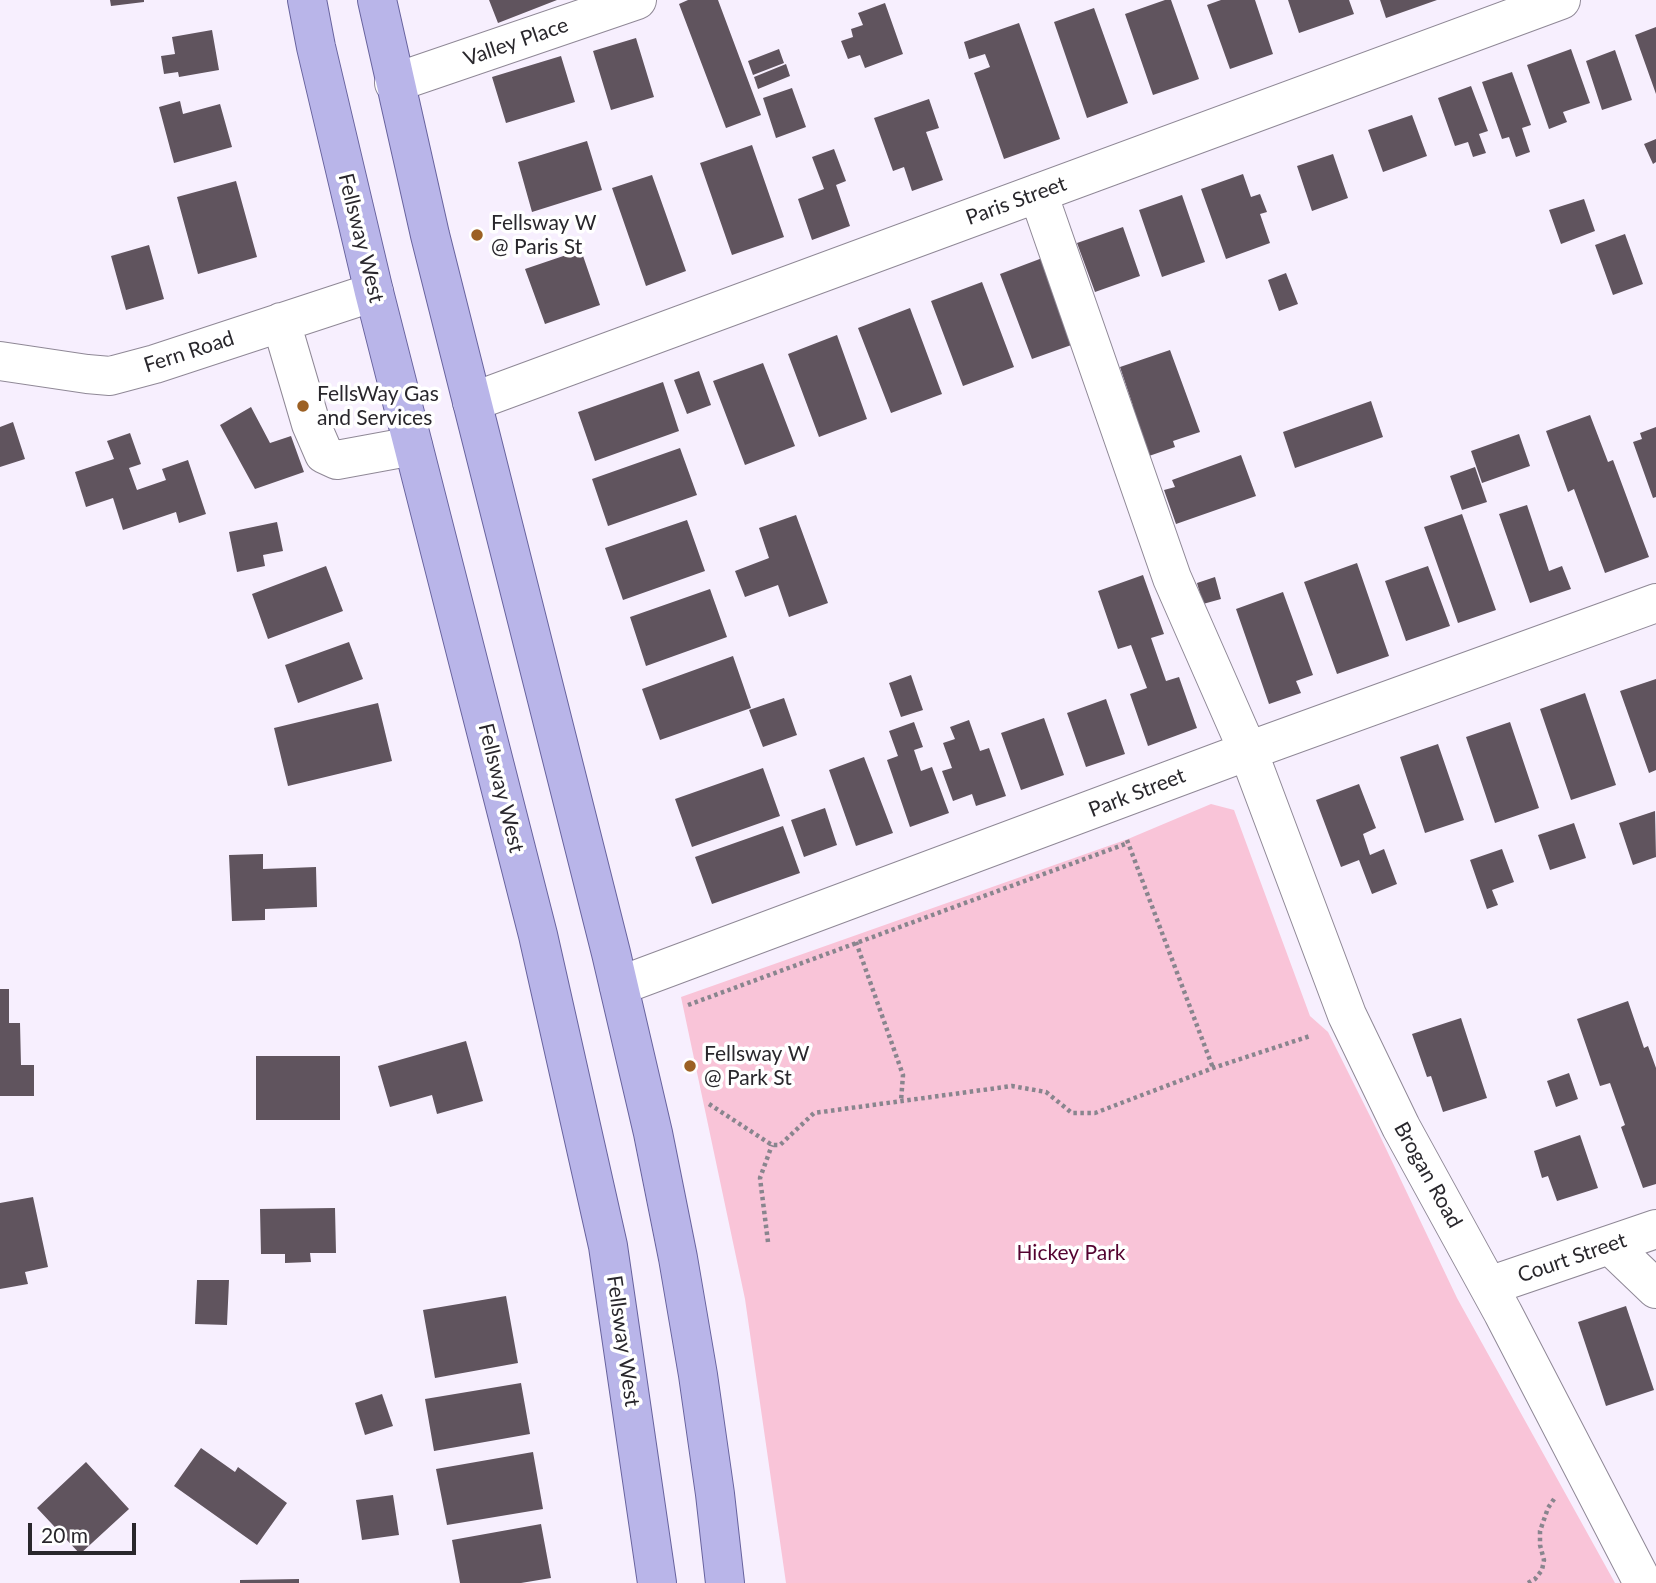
<!DOCTYPE html>
<style>
body{margin:0}
#map{position:relative;width:1656px;height:1583px;overflow:hidden;background:#f7effe;font-family:Lato,sans-serif}
canvas{display:block}
.scale{position:absolute;left:28px;top:1523px;width:108px;height:32px;box-sizing:border-box;border:4px solid #29272c;border-top:0;padding-left:9px;font-size:21px;line-height:24px;white-space:nowrap;color:#29272c;-webkit-text-stroke:5px #fff;paint-order:stroke}
</style>
<div id="map">
<canvas width="1656" height="1583"></canvas>
<div class="scale">20 m</div>
</div>
<script>
const g = document.querySelector('canvas').getContext('2d');
g.lineJoin = 'round';
function fill(path, color) { g.fillStyle = color; g.fill(path, 'evenodd'); }
const toPath = rows => new Path2D(rows.map(r => 'M' + r).join(''));
function trace(path, color, width, dash) { g.strokeStyle = color; g.lineWidth = width; g.lineCap = dash ? 'butt' : 'round'; g.setLineDash(dash || []); g.stroke(path); }
function drawText(font, color, halo, rows, align = 'center') {
  g.font = font + ' Lato,sans-serif'; g.lineWidth = 7; g.setLineDash([]); g.textBaseline = 'middle'; g.strokeStyle = halo; g.fillStyle = color; for (const [text, x, y, turn = 0] of rows) {
    g.save(); g.translate(x, y); g.rotate((+turn || 0) * Math.PI / 180); g.textAlign = isNaN(turn) ? turn : align; if (halo) g.strokeText(text, 0, 0); g.fillText(text, 0, 0); g.restore();
  }
}
fill(toPath([
 [1211,804,1234,810,1310,1016,1328,1032,1379,1134,1457,1298,1615,1583,786,1583,745,1299,681,997,1128,839]
]), '#f9c4d8');
fill(toPath([
 [110,0,144,0,144,2,111,6],
 [489,0,557,0,498,23],
 [688,0,718,0,761,115,726,128,679,4],
 [1165,0,1171,0,1199,79,1153,95,1125,14],
 [1221,0,1255,0,1273,54,1230,69,1207,5],
 [1288,0,1349,0,1354,14,1299,33],
 [1380,0,1437,0,1386,18],
 [885,3,903,54,865,68,860,55,848,59,841,41,853,37,851,29,863,25,858,13],
 [1094,8,1128,103,1087,118,1054,22],
 [1019,23,1060,139,1004,159,974,73,990,67,985,54,969,59,964,42],
 [1656,27,1656,94,1635,35],
 [212,30,219,70,179,77,178,72,164,74,161,56,175,54,172,37],
 [636,38,654,97,611,110,593,51],
 [779,49,784,63,753,75,748,61],
 [1571,49,1590,103,1563,112,1567,122,1549,129,1527,65],
 [1615,50,1632,100,1602,110,1586,61],
 [561,56,575,102,506,123,492,77],
 [786,64,790,76,758,89,754,77],
 [1512,72,1531,125,1522,128,1530,152,1516,157,1509,137,1502,139,1482,82],
 [1471,86,1488,131,1479,134,1486,153,1473,157,1468,142,1455,146,1438,98],
 [792,88,806,127,776,138,763,98],
 [929,99,939,128,926,132,943,180,912,191,904,167,893,171,874,118],
 [180,101,183,114,220,104,232,147,174,163,159,107],
 [1412,115,1427,156,1383,172,1368,130],
 [1656,139,1656,162,1653,164,1644,144],
 [587,141,602,190,532,212,518,162],
 [752,145,784,237,732,255,700,163],
 [834,149,846,181,836,185,850,226,812,240,798,199,824,189,812,157],
 [1333,154,1348,198,1312,211,1297,166],
 [1243,174,1251,197,1260,194,1267,212,1260,214,1270,243,1226,259,1201,189],
 [652,175,686,271,646,286,612,188],
 [236,181,257,257,198,274,177,197],
 [1182,195,1205,262,1162,277,1139,210],
 [1584,199,1595,231,1561,244,1549,210],
 [1123,227,1140,276,1095,292,1077,243],
 [1625,234,1643,284,1613,295,1595,245],
 [149,245,164,299,126,310,111,256],
 [581,250,600,305,545,324,525,269],
 [1045,257,1077,343,1032,359,1000,274],
 [1286,273,1298,304,1279,311,1268,280],
 [982,282,1014,367,963,386,931,301],
 [910,308,942,394,891,413,858,328],
 [837,335,867,419,819,437,788,354],
 [1170,350,1200,432,1173,441,1175,447,1149,456,1128,408,1133,406,1120,367],
 [763,363,795,446,745,465,713,381],
 [699,371,711,405,687,414,674,380],
 [663,382,679,431,595,461,578,412],
 [1371,401,1383,437,1295,468,1283,432],
 [251,407,270,443,291,436,304,472,255,489,220,425],
 [1590,415,1608,462,1613,460,1649,557,1605,573,1574,489,1568,492,1546,431],
 [13,422,25,459,0,467,0,427],
 [1656,427,1656,497,1653,498,1633,442,1642,439,1640,433],
 [130,433,141,464,129,468,137,490,166,480,162,469,188,460,206,514,179,523,176,512,123,530,113,498,86,507,75,472,114,459,107,441],
 [1519,434,1530,466,1482,483,1471,451],
 [680,448,697,495,608,526,592,479],
 [1241,455,1256,496,1176,524,1164,490,1175,487,1172,480],
 [1475,467,1487,502,1462,510,1450,476],
 [1527,505,1549,571,1562,566,1571,589,1530,603,1499,514],
 [1462,514,1496,610,1458,623,1424,527],
 [796,515,828,603,789,617,778,585,745,597,735,571,769,558,759,528],
 [687,520,705,571,623,600,605,548],
 [277,522,283,551,263,555,265,566,237,572,229,532],
 [1357,563,1389,656,1337,674,1304,582],
 [326,566,343,611,268,639,252,594],
 [1428,566,1450,626,1406,641,1385,581],
 [1143,575,1164,634,1151,638,1166,681,1179,677,1197,728,1148,746,1130,694,1147,688,1131,645,1118,649,1098,591],
 [1215,577,1221,599,1203,604,1197,583],
 [710,589,727,637,646,666,630,617],
 [1283,592,1313,675,1296,681,1301,693,1269,704,1236,609],
 [349,642,363,679,298,703,285,665],
 [733,656,751,708,660,740,642,689],
 [911,675,923,710,901,717,889,683],
 [1656,679,1656,770,1649,773,1620,691],
 [1585,693,1616,785,1571,800,1540,709],
 [784,698,797,735,763,747,749,710],
 [1106,699,1125,754,1086,767,1067,713],
 [378,703,392,761,288,786,274,728],
 [1044,718,1064,775,1021,790,1001,733],
 [969,720,980,751,989,748,1006,796,976,806,972,794,953,801,942,771,952,768,943,743,955,739,950,727],
 [914,722,923,747,914,750,921,771,932,767,949,813,910,827,887,760,898,756,889,731],
 [1510,722,1539,808,1495,823,1466,737],
 [1438,744,1464,820,1425,833,1400,757],
 [864,757,893,833,856,846,829,770],
 [763,768,780,816,692,847,675,799],
 [1359,784,1376,828,1363,834,1370,855,1384,849,1397,884,1372,894,1359,860,1341,867,1316,800],
 [825,808,837,845,804,857,791,820],
 [1655,811,1656,857,1633,865,1619,823],
 [1574,823,1586,858,1550,870,1538,835],
 [783,826,800,873,712,904,695,857],
 [1502,849,1514,882,1492,890,1498,905,1487,909,1470,860],
 [263,854,263,869,316,867,317,907,265,909,265,920,232,921,229,855],
 [0,989,9,989,9,1023,20,1023,21,1065,34,1065,34,1096,0,1096],
 [1628,1001,1644,1048,1648,1046,1656,1068,1656,1184,1643,1188,1621,1127,1625,1125,1610,1083,1600,1086,1577,1019],
 [1461,1018,1487,1098,1443,1112,1431,1076,1427,1077,1412,1034],
 [466,1041,483,1101,437,1114,432,1095,390,1107,378,1066],
 [256,1056,340,1056,340,1120,256,1120],
 [1569,1073,1578,1099,1556,1107,1547,1081],
 [1580,1135,1598,1188,1557,1201,1548,1176,1542,1178,1534,1151],
 [33,1197,48,1267,25,1272,28,1284,0,1289,0,1203],
 [335,1208,336,1253,310,1253,311,1262,285,1263,285,1254,261,1254,260,1209],
 [197,1280,229,1280,227,1325,195,1324],
 [506,1296,518,1363,435,1378,423,1310],
 [1626,1306,1654,1390,1606,1406,1578,1322],
 [521,1383,530,1434,434,1451,425,1399],
 [382,1394,393,1426,365,1435,355,1403],
 [201,1448,235,1472,238,1467,287,1503,257,1545,174,1486],
 [533,1452,543,1509,447,1525,436,1469],
 [86,1462,129,1509,80,1554,37,1508],
 [393,1495,399,1535,362,1540,356,1500],
 [541,1524,551,1578,521,1583,460,1583,452,1540],
 [299,1579,299,1583,240,1583,240,1580]
]), '#60545e');
const minor = toPath([
 [394,83,637,0],
 [1038,193,1172,578,1248,751,1347,1015,1401,1127,1503,1313,1643,1583],
 [281,322,311,424,324,454,337,460,413,446],
 [0,361,87,374,110,376,155,364,374,292],
 [472,402,1561,0],
 [619,986,1248,751,1656,603],
 [1610,1245,1656,1289],
 [1489,1286,1656,1229]
]);
const major = toPath([
 [307,0,316,47,374,292,538,935,608,1246,657,1583],
 [377,0,430,235,611,953,653,1133,678,1258,698,1375,715,1494,725,1583]
]);
trace(minor, '#8f8896', 40);
trace(major, '#68639e', 40);
trace(toPath([
 [1127,840,1213,1068],
 [856,942,903,1075,901,1101],
 [688,1005,1128,843],
 [709,1104,772,1145,780,1145,814,1113,1012,1086,1046,1092,1072,1113,1095,1113,1213,1068,1310,1036],
 [768,1242,760,1178,772,1145],
 [1528,1583,1535,1579,1542,1570,1544,1560,1540,1545,1540,1531,1548,1508,1556,1496]
]), '#89858e', 4.5, [3.5, 3.5]);
trace(minor, '#fff', 38);
trace(major, '#b9b5e9', 38);
for (const [x, y, r, color] of [
 [477,235,7,"#9c6023"],
 [303,406,7,"#9c6023"],
 [690,1066,7,"#9c6023"]
]) { const dot = new Path2D(); dot.arc(x, y, r, 0, 2 * Math.PI); g.fillStyle = color; g.fill(dot); trace(dot, '#fff', 2.5); }
drawText('21px', '#29272c', '#fff', [
 ["Valley Place",516,42,-19],
 ["Paris Street",1016,201,-20],
 ["Fellsway West",361,238,76],
 ["Fern Road",189,352,-18],
 ["Fellsway West",501,788,76],
 ["Park Street",1137,793,-21],
 ["Brogan Road",1428,1175,61],
 ["Court Street",1572,1258,-19],
 ["Fellsway West",623,1341,82]
]);
drawText('21px', '#29272c', '#fff', [
 ["Fellsway W",491,223],
 ["@ Paris St",491,247],
 ["FellsWay Gas",317,394],
 ["and Services",317,418],
 ["Fellsway W",704,1054],
 ["@ Park St",704,1078]
], 'left');
drawText('21px', '#540330', '#fff', [
 ["Hickey Park",1071,1253]
]);
</script>
